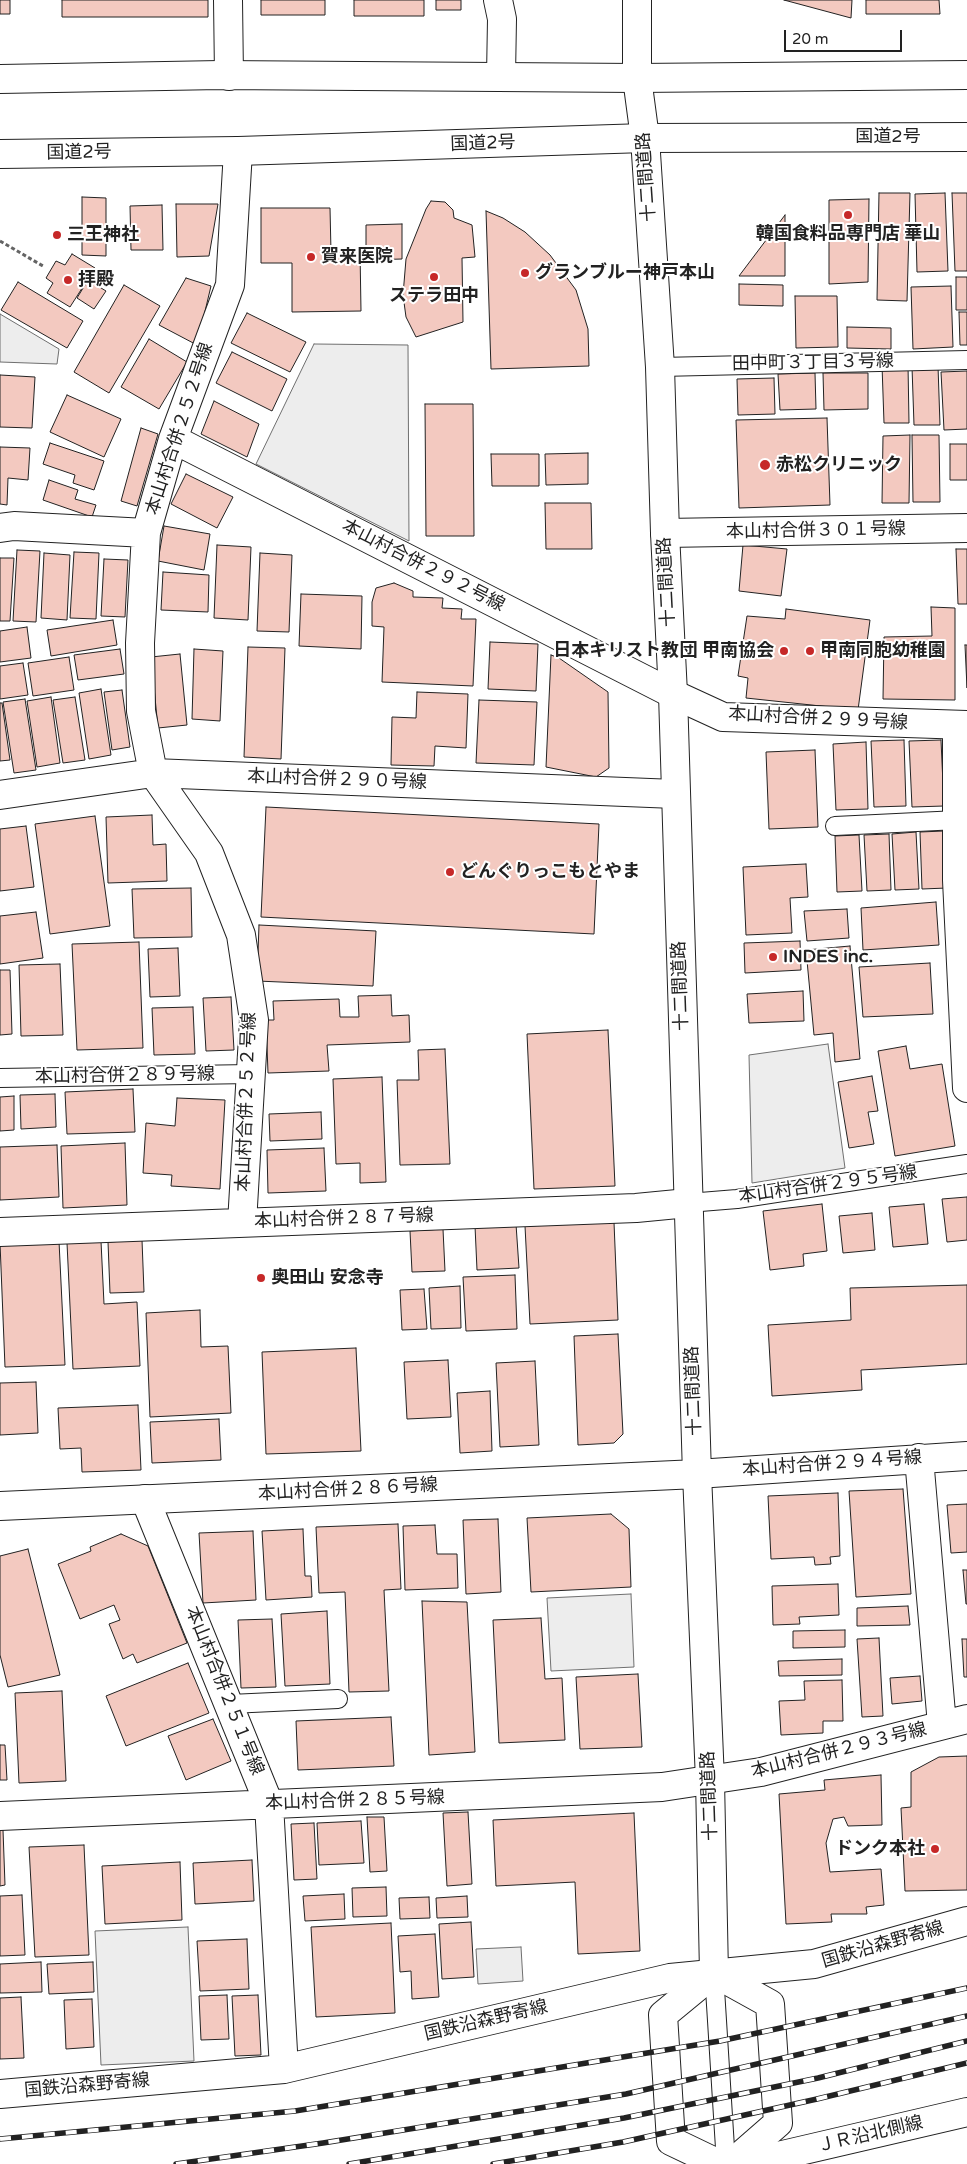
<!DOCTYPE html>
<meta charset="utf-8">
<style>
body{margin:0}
#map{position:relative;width:967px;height:2164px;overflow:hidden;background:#fff;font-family:"Varela Round",sans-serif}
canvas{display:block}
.scale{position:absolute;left:784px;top:30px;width:118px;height:22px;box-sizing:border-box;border:2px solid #222;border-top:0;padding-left:6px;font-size:15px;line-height:18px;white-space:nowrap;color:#222;-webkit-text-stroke:4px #fff;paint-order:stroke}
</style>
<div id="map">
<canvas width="967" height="2164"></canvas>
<div class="scale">20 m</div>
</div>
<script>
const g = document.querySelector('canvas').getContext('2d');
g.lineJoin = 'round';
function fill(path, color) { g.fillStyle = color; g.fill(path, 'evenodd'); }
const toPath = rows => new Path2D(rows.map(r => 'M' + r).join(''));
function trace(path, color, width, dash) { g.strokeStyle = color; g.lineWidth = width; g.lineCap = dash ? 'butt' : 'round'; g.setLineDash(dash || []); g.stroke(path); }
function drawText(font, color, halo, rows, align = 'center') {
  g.font = font + ' "Varela Round","Noto Sans JP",sans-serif'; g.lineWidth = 4; g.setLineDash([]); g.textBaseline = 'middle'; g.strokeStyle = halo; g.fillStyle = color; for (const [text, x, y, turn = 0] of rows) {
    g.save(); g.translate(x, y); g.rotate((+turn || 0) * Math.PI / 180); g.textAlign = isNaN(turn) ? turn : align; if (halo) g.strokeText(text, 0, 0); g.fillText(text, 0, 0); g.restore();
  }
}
const parking = toPath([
 [0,314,59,349,57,364,0,362,0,314],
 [314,344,408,345,409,541,256,464,314,344],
 [828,1044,845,1168,752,1183,749,1055,828,1044],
 [631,1594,634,1667,551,1671,547,1598,631,1594],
 [188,1927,194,2061,101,2065,95,1931,188,1927],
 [521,1947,523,1981,478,1984,476,1949,521,1947]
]);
fill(parking, '#ededed');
trace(parking, '#6f6f6f', 1);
const building = toPath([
 [0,0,10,0,10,14,0,14,0,0],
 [62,0,208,0,208,17,62,17,62,0],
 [261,0,325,0,325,15,261,15,261,0],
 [354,0,424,0,424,16,354,16,354,0],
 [436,0,461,0,461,10,436,10,436,0],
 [784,0,852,0,851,18,784,0],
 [866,0,939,0,940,14,866,14,866,0],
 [879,193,910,193,907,301,877,300,879,193],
 [945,193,948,271,917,272,915,194,945,193],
 [952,193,967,193,967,271,955,271,952,193],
 [82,197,106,198,106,256,82,255,82,197],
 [869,199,868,282,829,284,829,200,869,199],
 [431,201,445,202,453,210,454,218,472,225,475,257,462,258,463,322,416,337,406,317,403,295,406,259,426,209,431,201],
 [176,204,218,204,209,256,177,257,176,204],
 [162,205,163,250,131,250,130,206,162,205],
 [261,208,330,208,331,252,360,251,361,311,292,312,292,263,261,263,261,208],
 [486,211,503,218,525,232,550,255,576,290,588,329,589,366,491,369,486,211],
 [785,215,785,276,739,276,785,215],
 [402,224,402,259,366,260,366,225,402,224],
 [72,254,95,268,70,307,47,293,53,283,46,278,56,261,65,265,72,254],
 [956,277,967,277,967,310,956,310,956,277],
 [186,278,211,286,197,345,159,325,186,278],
 [88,280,106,291,94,309,77,298,88,280],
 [18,282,83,321,67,348,1,310,18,282],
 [739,284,783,285,783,306,739,305,739,284],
 [124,285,160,306,109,393,74,372,124,285],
 [951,286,953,347,913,349,911,287,951,286],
 [795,296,837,296,838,347,796,348,795,296],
 [959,312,967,312,967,345,960,345,959,312],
 [247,313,306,342,290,372,231,343,247,313],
 [847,327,891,328,891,349,847,348,847,327],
 [149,339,187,362,159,409,121,387,149,339],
 [232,352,287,379,272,411,216,383,232,352],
 [882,365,908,365,909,423,884,423,882,365],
 [938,366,940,425,914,425,912,367,938,366],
 [967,371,967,429,944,430,941,372,967,371],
 [815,373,816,409,780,410,778,374,815,373],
 [823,373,868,373,868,409,824,410,823,373],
 [0,375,35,377,32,428,0,427,0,375],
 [774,378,775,414,738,415,737,379,774,378],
 [67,395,121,419,104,457,50,432,67,395],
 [214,401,259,424,247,457,201,434,214,401],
 [425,404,473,404,474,536,426,536,425,404],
 [827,418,830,505,739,508,736,420,827,418],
 [141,428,158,434,137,506,121,501,141,428],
 [910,435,909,503,882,503,883,436,910,435],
 [912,435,939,435,940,502,913,502,912,435],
 [50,443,104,461,94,490,73,483,75,475,43,464,50,443],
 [950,444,967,444,967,480,950,480,950,444],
 [0,447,30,448,28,480,8,478,7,505,0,504,0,447],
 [588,453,588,484,546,485,545,454,588,453],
 [491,454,539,454,539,486,492,486,491,454],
 [186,474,233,497,217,528,171,504,186,474],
 [49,480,78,490,75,499,96,505,92,517,43,500,49,480],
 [545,503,591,503,592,549,546,549,545,503],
 [164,526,210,534,204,570,158,561,164,526],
 [217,545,251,547,248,620,214,618,217,545],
 [743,545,787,549,781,596,739,591,743,545],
 [956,549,967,549,967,604,958,604,956,549],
 [17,550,40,551,36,622,13,621,17,550],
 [74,552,99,553,96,619,70,618,74,552],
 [44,553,70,555,67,620,41,618,44,553],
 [260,553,292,555,289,632,257,631,260,553],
 [0,558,14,558,10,621,0,621,0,558],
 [104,559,128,560,125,617,101,616,104,559],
 [163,572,209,575,208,612,161,610,163,572],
 [394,583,413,591,413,597,443,598,442,608,462,609,461,619,476,619,473,686,382,682,384,627,372,626,372,602,376,588,394,583],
 [301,594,362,596,361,649,299,646,301,594],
 [931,607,955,608,955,700,883,699,884,637,932,636,931,607],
 [786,609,870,620,858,710,746,698,748,678,738,676,747,616,785,619,786,609],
 [113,620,117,645,51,656,47,630,113,620],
 [27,627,31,658,0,662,0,631,27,627],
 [490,642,538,644,536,691,488,689,490,642],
 [965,645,967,645,967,688,965,645],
 [248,647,285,648,281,759,244,757,248,647],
 [120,649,124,674,78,680,74,655,120,649],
 [194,649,223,651,220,721,192,719,194,649],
 [180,654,187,725,158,728,151,657,180,654],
 [551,655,559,658,608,692,609,768,596,777,546,767,551,655],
 [69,657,74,690,33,696,28,663,69,657],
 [23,663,28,695,0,699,0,666,23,663],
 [101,689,111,755,89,759,79,693,101,689],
 [122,690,130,747,112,750,104,692,122,690],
 [417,692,468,694,466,748,435,746,434,766,391,765,392,717,416,718,417,692],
 [51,697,60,763,37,767,27,701,51,697],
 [75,697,85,760,63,763,53,700,75,697],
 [25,699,36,770,14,773,3,702,25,699],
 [479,700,537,702,534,765,476,763,479,700],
 [0,703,2,703,10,760,0,761,0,703],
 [904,740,906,806,874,807,871,741,904,740],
 [941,740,944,806,912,807,909,741,941,740],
 [866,742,868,809,836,810,833,744,866,742],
 [815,750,818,827,769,829,766,752,815,750],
 [266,807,599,824,594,934,261,917,266,807],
 [152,815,153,845,166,844,167,881,108,883,106,817,152,815],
 [95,816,110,926,50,934,35,824,95,816],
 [26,826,34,887,0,891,0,829,26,826],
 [944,831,947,888,922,889,920,832,944,831],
 [916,832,919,889,895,890,892,834,916,832],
 [889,834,891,890,867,891,864,835,889,834],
 [859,835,862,891,837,892,835,836,859,835],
 [806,864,808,897,790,898,792,933,746,935,743,867,806,864],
 [191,888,192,937,134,938,132,889,191,888],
 [936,902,939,945,863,950,861,908,936,902],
 [847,909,849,938,807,941,804,911,847,909],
 [36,912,43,958,0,964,0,916,36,912],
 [259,925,376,931,373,986,257,981,259,925],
 [800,941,801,970,745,973,744,943,800,941],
 [139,942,143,1048,77,1050,72,944,139,942],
 [850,946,860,1059,835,1062,833,1033,814,1035,806,950,850,946],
 [178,948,180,996,150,997,148,949,178,948],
 [930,963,933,1014,863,1017,859,967,930,963],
 [60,964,63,1035,21,1036,19,965,60,964],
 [0,970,10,970,12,1034,0,1035,0,970],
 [803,991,804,1021,749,1023,747,994,803,991],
 [391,995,392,1016,409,1015,410,1042,327,1045,329,1071,268,1073,266,1020,274,1020,273,1001,339,999,340,1017,359,1017,358,996,391,995],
 [231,997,234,1050,206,1051,203,998,231,997],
 [193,1007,195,1054,154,1055,152,1008,193,1007],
 [608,1030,615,1186,534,1189,527,1034,608,1030],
 [906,1046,910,1069,942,1064,955,1146,895,1156,878,1051,906,1046],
 [445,1049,450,1164,400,1165,397,1080,419,1080,418,1050,445,1049],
 [872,1076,878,1111,868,1112,874,1144,849,1148,838,1082,872,1076],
 [382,1077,386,1182,360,1183,360,1163,336,1164,333,1079,382,1077],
 [133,1089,135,1132,67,1134,65,1092,133,1089],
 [55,1094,56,1127,21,1129,20,1095,55,1094],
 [14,1096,14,1130,0,1131,0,1097,14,1096],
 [177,1098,225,1100,220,1189,171,1186,172,1175,143,1173,146,1123,175,1126,177,1098],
 [321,1112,322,1139,270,1141,269,1114,321,1112],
 [125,1143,127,1205,63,1208,61,1146,125,1143],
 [57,1145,59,1197,0,1200,0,1147,57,1145],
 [324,1148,326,1191,268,1193,267,1150,324,1148],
 [967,1197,967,1240,947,1242,942,1199,967,1197],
 [822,1204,827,1251,803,1254,804,1266,770,1270,763,1211,822,1204],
 [924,1204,928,1244,893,1247,889,1207,924,1204],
 [872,1213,875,1250,843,1253,839,1216,872,1213],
 [614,1222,618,1320,530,1324,525,1226,614,1222],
 [516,1224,519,1268,477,1270,475,1226,516,1224],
 [443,1229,445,1271,412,1272,410,1231,443,1229],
 [142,1240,144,1292,110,1293,108,1242,142,1240],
 [59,1241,65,1365,5,1367,0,1243,59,1241],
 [101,1241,104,1304,137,1302,140,1366,73,1369,67,1243,101,1241],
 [515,1275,517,1329,466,1331,463,1277,515,1275],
 [967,1285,967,1364,861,1370,862,1390,772,1396,768,1325,851,1320,850,1288,967,1285],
 [460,1286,461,1328,431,1329,429,1288,460,1286],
 [424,1289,427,1329,402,1330,400,1290,424,1289],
 [200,1310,201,1347,228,1346,231,1413,150,1417,146,1313,200,1310],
 [618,1334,623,1434,614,1443,578,1445,574,1336,618,1334],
 [356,1348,361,1451,266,1454,262,1352,356,1348],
 [448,1360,451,1417,407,1419,404,1362,448,1360],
 [535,1361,539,1445,500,1447,496,1363,535,1361],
 [36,1382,38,1433,0,1435,0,1383,36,1382],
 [490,1391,492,1451,460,1453,457,1393,490,1391],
 [138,1405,141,1470,82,1472,81,1448,60,1449,58,1408,138,1405],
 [219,1419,221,1460,152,1463,150,1422,219,1419],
 [903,1489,911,1594,856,1597,849,1491,903,1489],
 [838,1493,840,1556,830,1557,831,1564,815,1565,814,1557,771,1559,768,1496,838,1493],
 [967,1504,967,1552,951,1553,947,1505,967,1504],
 [611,1514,629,1529,631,1587,531,1592,527,1518,611,1514],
 [498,1519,501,1592,466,1594,463,1520,498,1519],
 [398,1524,401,1589,384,1590,389,1691,349,1692,345,1592,319,1593,316,1527,398,1524],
 [435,1525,437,1554,457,1554,458,1588,405,1590,403,1526,435,1525],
 [303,1529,305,1576,311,1576,312,1597,266,1600,262,1531,303,1529],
 [253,1531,256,1600,203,1603,199,1533,253,1531],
 [121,1534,148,1546,187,1643,137,1663,133,1654,123,1659,109,1624,120,1620,114,1605,80,1619,58,1564,91,1551,90,1547,121,1534],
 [28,1549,60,1675,8,1687,0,1655,0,1556,28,1549],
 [963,1570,967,1570,967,1604,966,1604,963,1570],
 [838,1584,839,1615,799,1617,800,1624,773,1625,772,1586,838,1584],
 [422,1601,467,1602,475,1752,429,1755,422,1601],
 [908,1606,910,1625,857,1626,857,1608,908,1606],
 [327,1611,330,1684,285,1686,281,1614,327,1611],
 [541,1618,545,1679,562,1678,565,1740,499,1743,493,1620,541,1618],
 [272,1619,276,1687,241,1688,238,1620,272,1619],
 [845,1630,845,1647,793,1648,793,1631,845,1630],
 [879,1638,883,1716,862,1717,857,1639,879,1638],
 [962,1639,967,1639,967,1677,964,1677,962,1639],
 [842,1659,842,1675,779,1676,778,1661,842,1659],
 [188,1663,209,1713,126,1746,106,1696,188,1663],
 [638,1674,642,1747,580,1749,576,1677,638,1674],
 [920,1676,922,1701,892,1704,890,1678,920,1676],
 [842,1680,843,1721,823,1721,823,1733,781,1735,779,1701,805,1700,804,1681,842,1680],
 [62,1691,66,1781,19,1783,15,1693,62,1691],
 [391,1717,394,1766,298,1770,296,1721,391,1717],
 [213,1719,231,1761,186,1780,168,1736,213,1719],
 [0,1745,5,1745,7,1780,0,1780,0,1745],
 [967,1756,967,1890,905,1891,901,1808,911,1807,911,1772,939,1757,967,1756],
 [881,1775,882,1825,848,1826,844,1817,833,1819,826,1843,830,1872,881,1869,884,1905,866,1907,867,1914,831,1914,832,1922,786,1924,779,1794,825,1790,824,1780,881,1775],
 [468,1812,472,1884,447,1886,443,1813,468,1812],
 [634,1813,640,1951,578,1954,575,1882,496,1886,493,1820,634,1813],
 [367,1817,384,1817,387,1871,370,1872,367,1817],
 [361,1821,364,1863,319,1865,317,1823,361,1821],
 [314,1823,317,1879,294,1880,291,1824,314,1823],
 [0,1830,3,1830,5,1885,0,1886,0,1830],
 [84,1845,89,1955,35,1957,29,1847,84,1845],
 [252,1860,254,1901,195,1904,193,1863,252,1860],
 [180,1862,182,1920,105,1924,102,1866,180,1862],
 [386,1887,387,1916,353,1917,352,1888,386,1887],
 [344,1894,345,1919,305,1921,303,1896,344,1894],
 [22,1895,25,1955,0,1956,0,1896,22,1895],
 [467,1896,468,1917,437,1918,436,1898,467,1896],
 [429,1897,430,1918,400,1919,399,1898,429,1897],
 [471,1922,474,1977,442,1979,439,1924,471,1922],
 [391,1923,395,2013,316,2017,311,1927,391,1923],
 [435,1934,439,1997,412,1999,411,1971,400,1972,398,1936,435,1934],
 [247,1939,249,1989,200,1991,197,1941,247,1939],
 [41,1962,42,1992,0,1993,0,1964,41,1962],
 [93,1962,94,1992,49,1994,47,1964,93,1962],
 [227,1995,229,2039,201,2040,199,1996,227,1995],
 [258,1995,261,2055,235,2056,232,1996,258,1995],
 [21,1997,24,2058,0,2059,0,1998,21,1997],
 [92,1999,94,2047,66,2049,64,2000,92,1999]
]);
fill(building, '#f3c9c0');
trace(building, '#222', 1);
const service = toPath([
 [660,367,967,360],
 [835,826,958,820],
 [0,1078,251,1074],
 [688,1203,737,1199,967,1164],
 [230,1704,338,1699],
 [714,1973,726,2164]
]);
const minor = toPath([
 [228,0,229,76],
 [498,0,502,19,501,76],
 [238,151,230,285,173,439,146,533,140,643,141,711,153,773,209,853,241,935,254,1020,242,1223],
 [173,439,673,694,723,717,967,725],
 [0,528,14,526,146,533],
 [665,533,967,528],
 [957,726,957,880,967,1088],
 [0,795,153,773,675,794],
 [0,1232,636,1208,688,1203],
 [919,1458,942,1725],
 [697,1474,967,1456],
 [145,1499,269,1804,284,2069],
 [0,1816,662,1787,761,1772,967,1719],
 [0,2094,284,2069,670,1978,814,1964,967,1921],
 [744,2164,967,2112]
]);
const tertiary = toPath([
 [637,0,637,78,645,138,660,367,665,533,673,694,697,1474,710,1780,714,1973],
 [0,1506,697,1474],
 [714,1973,770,2004,778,2123,731,2164],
 [714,1973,663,2015,671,2141,719,2164]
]);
const trunk = toPath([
 [0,79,220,75,637,78,967,75],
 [0,154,238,151,645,138,967,137]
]);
trace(service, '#222', 20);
trace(minor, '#222', 30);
trace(tertiary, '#222', 30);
trace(trunk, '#222', 30);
trace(toPath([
 [0,241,43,266]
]), '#646464', 3, [4, 2.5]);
trace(service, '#fff', 18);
trace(minor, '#fff', 28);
trace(tertiary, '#fff', 28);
trace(trunk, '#fff', 28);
const rail = toPath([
 [0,2139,295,2111,720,2041,967,1988],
 [176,2164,323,2143,626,2094,967,2016],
 [349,2164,624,2118,818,2078,967,2041],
 [493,2164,623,2142,817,2099,967,2063]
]);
trace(rail, '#222', 5.5);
trace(rail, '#fff', 4, [11]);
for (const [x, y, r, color] of [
 [848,215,5,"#c62828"],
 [57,235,5,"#c62828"],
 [311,257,5,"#c62828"],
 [525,273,5,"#c62828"],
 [434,277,5,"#c62828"],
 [68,280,5,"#c62828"],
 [765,465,6,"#c62828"],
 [784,651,5,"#c62828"],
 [810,651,5,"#c62828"],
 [450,872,5,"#c62828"],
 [773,957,5,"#c62828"],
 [261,1278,5,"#c62828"],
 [935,1849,5,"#c62828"]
]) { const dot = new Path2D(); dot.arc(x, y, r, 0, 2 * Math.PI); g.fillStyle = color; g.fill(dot); trace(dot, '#fff', 2); }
drawText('18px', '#222', '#fff', [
 ["国道2号",888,137],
 ["国道2号",483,144,-2],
 ["国道2号",79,153,-1],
 ["十二間道路",647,177,-94],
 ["田中町３丁目３号線",813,363,-1],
 ["本山村合併２５２号線",180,429,-72],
 ["本山村合併３０１号線",816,531,-1],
 ["本山村合併２９２号線",423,566,27],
 ["十二間道路",667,582,-93],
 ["本山村合併２９９号線",818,719,3],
 ["本山村合併２９０号線",337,780,2],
 ["十二間道路",681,986,-92],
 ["本山村合併２８９号線",125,1076,-1],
 ["本山村合併２５２号線",247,1102,-88],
 ["本山村合併２９５号線",828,1185,-8],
 ["本山村合併２８７号線",344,1219,-2],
 ["十二間道路",694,1391,-92],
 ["本山村合併２９４号線",832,1464,-4],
 ["本山村合併２８６号線",348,1490,-3],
 ["本山村合併２５１号線",224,1691,68],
 ["本山村合併２９３号線",839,1751,-14],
 ["十二間道路",710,1796,-92],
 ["本山村合併２８５号線",355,1801,-2],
 ["国鉄沿森野寄線",883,1945,-16],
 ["国鉄沿森野寄線",486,2021,-13],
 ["国鉄沿森野寄線",87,2086,-5],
 ["ＪＲ沿北側線",870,2135,-13]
]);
drawText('bold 18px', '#222', '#fff', [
 ["韓国食料品専門店 華山",848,234,"center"],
 ["三王神社",67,235],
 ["賀来医院",321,257],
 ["グランブルー神戸本山",535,273],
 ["拝殿",78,280],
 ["ステラ田中",434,296,"center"],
 ["赤松クリニック",776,465],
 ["日本キリスト教団 甲南協会",774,651,"right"],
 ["甲南同胞幼稚園",820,651],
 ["どんぐりっこもとやま",460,872],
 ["INDES inc.",783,957],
 ["奥田山 安念寺",271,1278],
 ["ドンク本社",925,1849,"right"]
], 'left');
</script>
